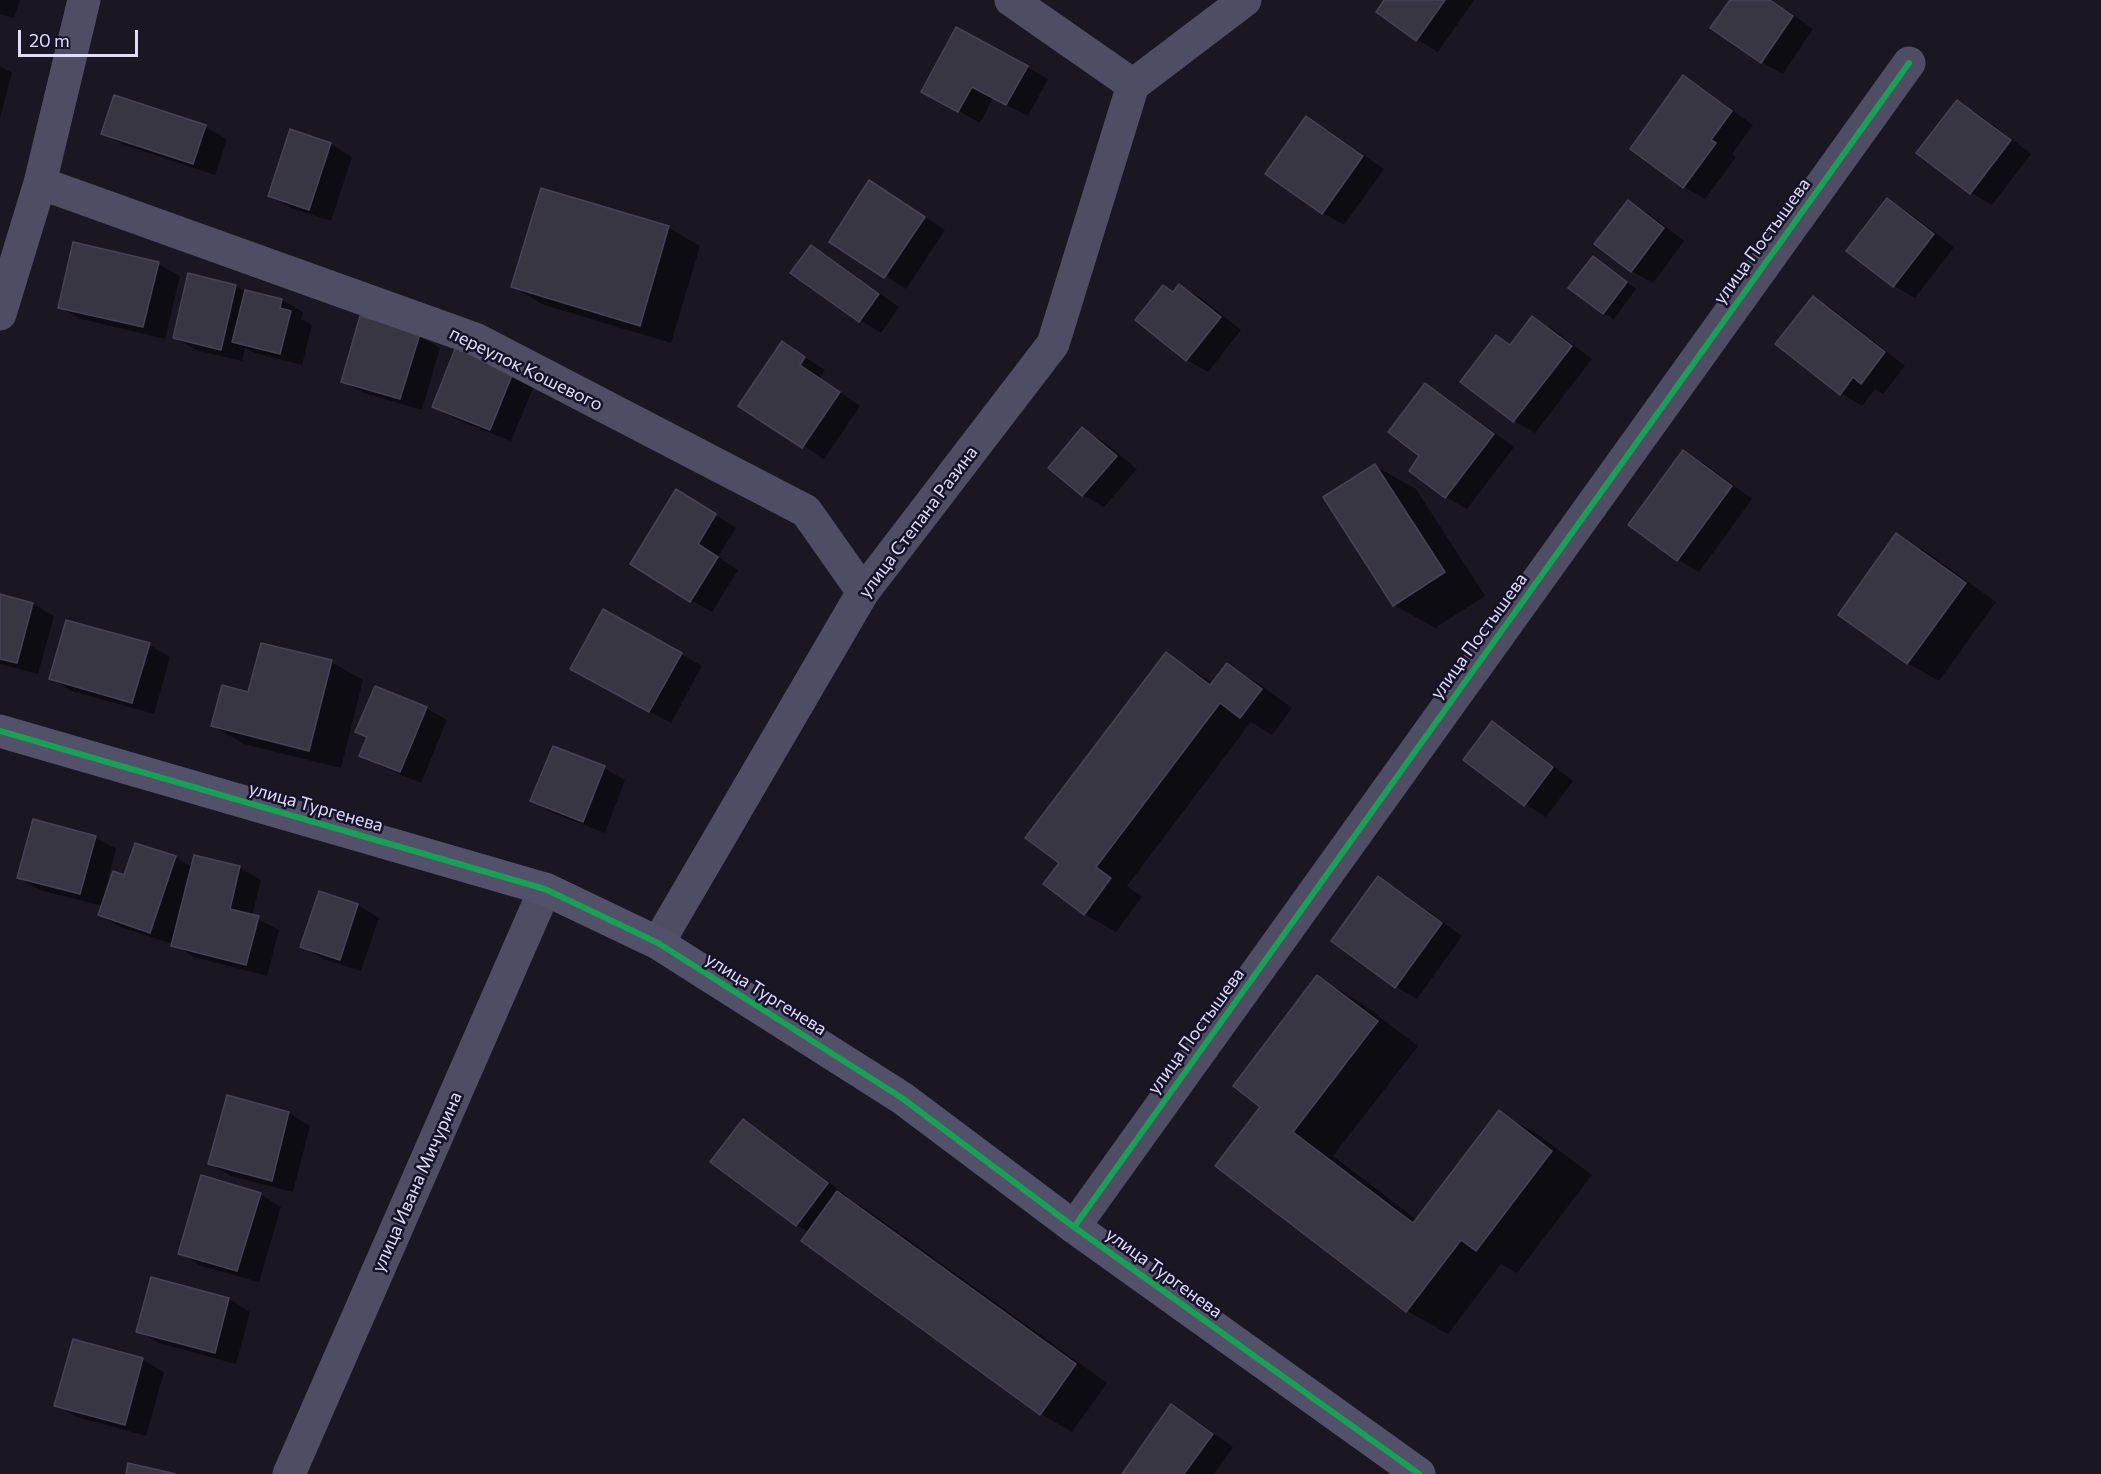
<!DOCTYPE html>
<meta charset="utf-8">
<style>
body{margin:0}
#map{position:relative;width:2101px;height:1474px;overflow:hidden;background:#1a1723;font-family:Commissioner,sans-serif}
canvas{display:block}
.scale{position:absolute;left:18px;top:30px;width:120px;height:27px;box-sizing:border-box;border:3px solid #e0dcfc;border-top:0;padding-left:8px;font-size:18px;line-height:21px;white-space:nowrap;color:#e0dcfc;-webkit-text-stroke:4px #161228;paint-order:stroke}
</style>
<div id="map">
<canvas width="2101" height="1474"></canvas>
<div class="scale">20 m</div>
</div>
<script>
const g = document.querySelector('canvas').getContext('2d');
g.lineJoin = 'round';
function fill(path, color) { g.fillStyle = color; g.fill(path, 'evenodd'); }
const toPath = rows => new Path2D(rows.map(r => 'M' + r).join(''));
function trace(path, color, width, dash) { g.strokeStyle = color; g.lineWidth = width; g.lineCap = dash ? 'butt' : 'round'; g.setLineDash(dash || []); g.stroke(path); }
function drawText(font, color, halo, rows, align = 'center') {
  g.font = font + ' Commissioner,sans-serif'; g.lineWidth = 5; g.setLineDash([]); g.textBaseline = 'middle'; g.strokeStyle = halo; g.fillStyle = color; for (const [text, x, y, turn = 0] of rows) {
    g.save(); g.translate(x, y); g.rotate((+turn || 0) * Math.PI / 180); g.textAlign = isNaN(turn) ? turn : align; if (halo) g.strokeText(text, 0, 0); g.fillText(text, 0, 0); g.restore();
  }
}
fill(toPath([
 [0,0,20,0,14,18,0,14],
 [1386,0,1474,0,1438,52,1416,39],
 [1732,0,1772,0,1813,29,1783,74,1761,62],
 [0,66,12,73,0,118],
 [1027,67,1048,79,1028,116,993,98,980,123,923,91],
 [1683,77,1704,90,1753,125,1732,154,1736,157,1705,199,1684,187,1632,149],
 [115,97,205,127,227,139,215,175,124,145,103,133],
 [1957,102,1979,114,2031,154,1992,205,1971,193],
 [1307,118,1328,130,1384,169,1344,225,1323,213,1267,174],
 [291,131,331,144,352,157,331,221,291,208,270,196],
 [542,190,669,228,700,246,671,343,544,305,513,287],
 [891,194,945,230,906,289,831,241],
 [1887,200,1908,212,1954,247,1915,298,1894,286],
 [1628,202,1649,214,1684,241,1653,283,1631,271],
 [811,247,832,259,899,307,881,333,860,320],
 [1593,258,1636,289,1614,319,1603,313],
 [158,264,180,276,165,339,81,319,59,307],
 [235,286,246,292,282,300,303,312,301,319,312,325,302,365,255,353,245,348,242,361,196,350,175,338],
 [1179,286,1201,298,1241,330,1208,372,1187,360,1174,293],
 [1813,298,1834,310,1905,366,1883,394,1875,389,1862,406,1841,393],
 [1533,318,1554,330,1592,359,1535,433,1514,421,1462,382,1497,337,1511,345],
 [419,336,440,348,422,410,364,393,342,381],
 [783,343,825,370,820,378,860,406,824,459,741,405],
 [458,346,536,381,511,441,455,419,434,407],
 [1425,385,1446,397,1514,447,1467,509,1446,497,1411,471,1421,456],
 [1082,429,1103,441,1137,469,1104,507,1083,495,1050,468],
 [1684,452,1705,464,1752,499,1699,572,1678,560],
 [1375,466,1416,489,1485,596,1435,628,1394,605],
 [698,504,736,528,718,557,738,570,712,612,691,600],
 [1897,535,1928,553,1996,602,1939,681,1907,663],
 [0,595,33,604,54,616,38,674,0,664],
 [149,645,170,657,154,714,72,691,51,678],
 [681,654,702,666,671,723,593,680],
 [1166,654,1213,683,1227,665,1258,683,1292,708,1272,735,1251,722,1127,886,1142,897,1116,932,1084,914,1061,863],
 [331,662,363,680,341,768,244,744,213,726,249,694],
 [426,708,447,720,421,783,382,767,361,755,368,738,357,731],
 [1492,723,1513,735,1573,781,1546,817,1525,804],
 [553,748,604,768,625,780,605,833,553,813,532,801],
 [95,837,116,849,106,887,108,888,125,876,175,857,193,868,195,857,240,868,261,880,252,916,279,930,267,976,194,957,173,944,120,927,99,914,102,906,40,890,18,878],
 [1378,878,1399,890,1462,936,1417,999,1396,987],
 [320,893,358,905,379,918,361,971,323,959,302,946],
 [1318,977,1358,1001,1418,1046,1333,1156,1417,1220,1500,1112,1540,1136,1592,1175,1517,1273,1501,1264,1448,1334,1407,1311,1217,1166,1262,1106],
 [228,1097,289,1113,310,1126,293,1192,231,1176,210,1164],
 [743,1121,764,1133,848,1197,847,1198,869,1211,1107,1383,1072,1432,1041,1414,803,1241,809,1232,796,1225],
 [260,1194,281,1207,259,1282,201,1266,180,1253],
 [152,1278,229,1299,250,1312,236,1364,159,1343,138,1331],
 [74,1341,143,1360,164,1372,146,1436,77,1417,56,1405],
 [1172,1406,1193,1418,1233,1447,1214,1474,1123,1474]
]), '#0007');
const building = toPath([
 [1384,0,1445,0,1416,41,1376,12,1384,0],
 [1730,0,1770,0,1793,16,1761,63,1710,28,1730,0],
 [956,27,1028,66,1006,105,972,87,958,112,921,92,956,27],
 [1683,75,1732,111,1711,140,1716,143,1683,188,1630,149,1683,75],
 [114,95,206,125,193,164,101,134,114,95],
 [1957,100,2011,140,1970,194,1916,153,1957,100],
 [1306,116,1363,156,1322,214,1265,174,1306,116],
 [290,129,331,143,309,210,268,196,290,129],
 [869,180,925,217,884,278,829,242,869,180],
 [541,188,669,226,640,326,511,287,541,188],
 [1887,198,1934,234,1893,287,1846,251,1887,198],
 [1628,200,1664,228,1631,272,1594,244,1628,200],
 [73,242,159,262,143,327,58,308,73,242],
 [811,245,879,294,859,322,790,273,811,245],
 [1593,256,1627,282,1603,314,1568,288,1593,256],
 [188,273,236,285,221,350,173,338,188,273],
 [1179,284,1221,317,1186,361,1135,320,1163,285,1173,292,1179,284],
 [245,290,282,299,280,308,291,311,280,354,232,342,245,290],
 [1813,296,1885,352,1861,384,1853,377,1840,395,1775,344,1813,296],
 [360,316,420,334,400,399,341,382,360,316],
 [1532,316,1572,346,1513,422,1460,382,1496,335,1510,345,1532,316],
 [782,341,805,357,800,365,840,392,802,448,738,406,782,341],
 [457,344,515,368,490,430,432,407,457,344],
 [1425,383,1494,434,1445,498,1409,471,1419,456,1388,432,1425,383],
 [1082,427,1117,456,1082,496,1048,468,1082,427],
 [1683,450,1732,486,1677,561,1628,525,1683,450],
 [1375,464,1445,572,1393,606,1323,497,1375,464],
 [676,489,716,514,698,544,718,557,690,602,630,564,676,489],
 [1896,533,1966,583,1907,664,1838,615,1896,533],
 [0,594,33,603,17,663,0,659,0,594],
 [603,609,682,653,649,712,570,669,603,609],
 [66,620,150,643,132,703,49,679,66,620],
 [261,643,332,660,309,751,211,726,222,685,248,692,261,643],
 [1166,652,1210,685,1227,663,1262,689,1240,718,1220,703,1096,867,1111,878,1084,915,1043,884,1059,863,1025,838,1166,652],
 [375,686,427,707,400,772,359,756,367,737,355,732,375,686],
 [1492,721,1553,767,1524,806,1463,760,1492,721],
 [553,746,605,766,583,822,530,801,553,746],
 [33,819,96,836,80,894,17,878,33,819],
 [135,843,176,856,150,933,98,915,113,871,124,875,135,843],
 [194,855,240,866,230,909,259,916,246,965,171,946,194,855],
 [1378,876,1442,923,1395,988,1331,941,1378,876],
 [319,891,358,904,340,960,300,947,319,891],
 [1317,975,1378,1021,1293,1132,1413,1223,1499,1110,1552,1151,1476,1251,1461,1240,1406,1312,1215,1166,1260,1107,1233,1086,1317,975],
 [227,1095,289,1112,272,1181,208,1164,227,1095],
 [743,1119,828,1183,796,1226,710,1162,743,1119],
 [201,1175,261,1193,237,1271,178,1254,201,1175],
 [837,1191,1076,1364,1040,1415,801,1241,837,1191],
 [151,1277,229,1298,215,1353,136,1332,151,1277],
 [73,1339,143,1358,125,1425,54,1406,73,1339],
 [1171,1404,1213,1434,1184,1474,1122,1474,1171,1404],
 [128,1463,176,1474,126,1474,128,1463]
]);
fill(building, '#393644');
trace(building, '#474256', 1.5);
trace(toPath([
 [1011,0,1133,85],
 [1133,85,1245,0],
 [40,183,475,339,806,511,863,592],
 [0,314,40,183,84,0],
 [658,943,863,592,1053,344,1133,85],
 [1074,1227,1909,63],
 [289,1474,545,889]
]), '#4f4d63', 33);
trace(toPath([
 [0,731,545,889,658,943,902,1098,1074,1227,1419,1474]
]), '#525169', 33);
trace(toPath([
 [0,731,545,889,658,943,902,1098,1074,1227,1419,1474],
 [1074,1227,1909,63]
]), '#1a9f57', 6);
drawText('18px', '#e0dcfc', '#161228', [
 ["улица Постышева",1762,241,-54],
 ["переулок Кошевого",526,369,26],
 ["улица Степана Разина",918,522,-53],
 ["улица Постышева",1479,636,-54],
 ["улица Тургенева",316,807,16],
 ["улица Тургенева",766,994,32],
 ["улица Постышева",1196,1031,-54],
 ["улица Ивана Мичурина",417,1182,-66],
 ["улица Тургенева",1164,1273,36]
]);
</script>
